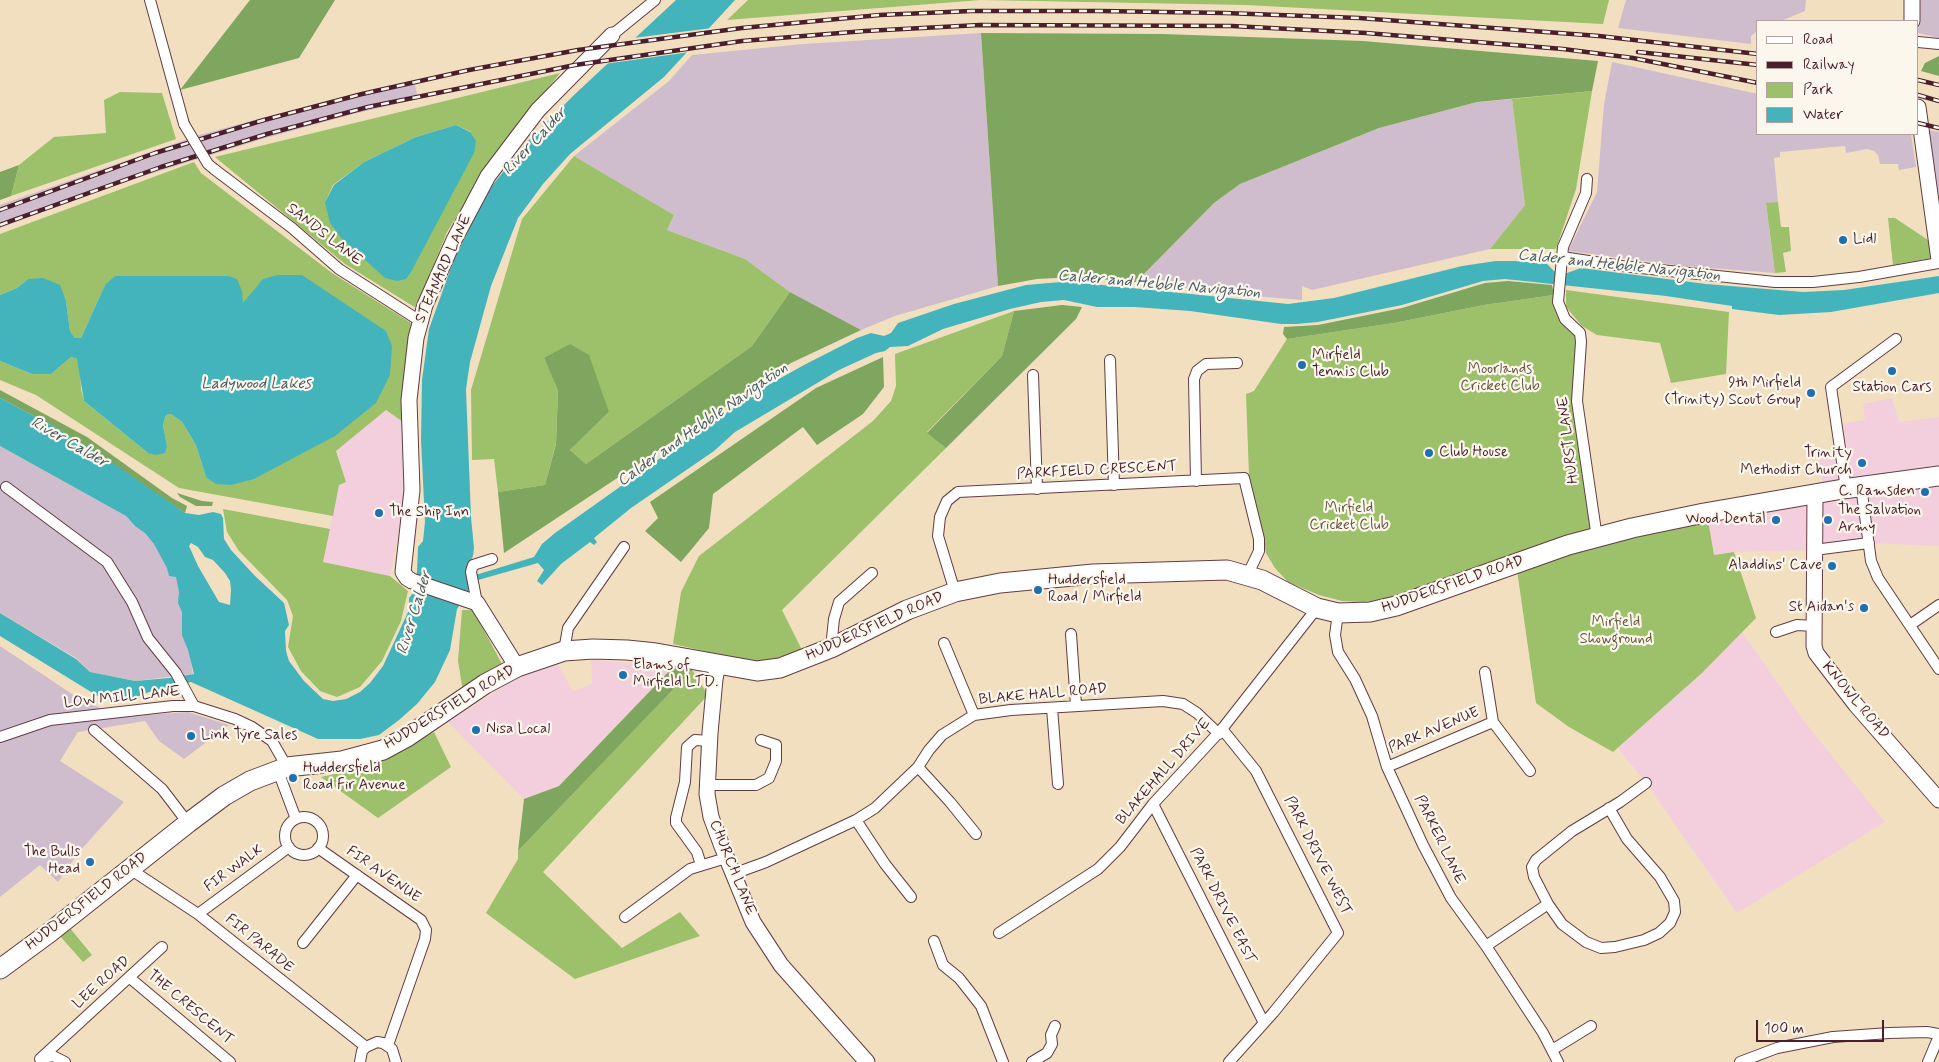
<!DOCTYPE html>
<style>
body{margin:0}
#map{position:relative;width:1939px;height:1062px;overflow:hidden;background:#f1dfc0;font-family:Mynerve,sans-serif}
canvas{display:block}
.legend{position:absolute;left:1756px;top:20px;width:162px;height:115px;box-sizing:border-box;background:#fbf7ec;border:1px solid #b4a19f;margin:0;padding:6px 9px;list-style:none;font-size:15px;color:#4a1f2b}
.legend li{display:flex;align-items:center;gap:10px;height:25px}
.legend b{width:25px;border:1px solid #b4a19f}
.scale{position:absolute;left:1756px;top:1020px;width:128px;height:22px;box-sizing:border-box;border:2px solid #4a1f2b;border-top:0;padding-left:6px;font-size:15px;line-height:18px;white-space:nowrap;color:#4a1f2b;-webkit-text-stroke:4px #fbf7ec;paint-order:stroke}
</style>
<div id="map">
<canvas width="1939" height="1062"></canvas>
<ul class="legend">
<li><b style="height:6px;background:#fff"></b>Road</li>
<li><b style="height:6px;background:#4a1f2b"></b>Railway</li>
<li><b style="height:14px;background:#9dc06a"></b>Park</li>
<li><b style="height:14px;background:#44b4bc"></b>Water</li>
</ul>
<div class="scale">100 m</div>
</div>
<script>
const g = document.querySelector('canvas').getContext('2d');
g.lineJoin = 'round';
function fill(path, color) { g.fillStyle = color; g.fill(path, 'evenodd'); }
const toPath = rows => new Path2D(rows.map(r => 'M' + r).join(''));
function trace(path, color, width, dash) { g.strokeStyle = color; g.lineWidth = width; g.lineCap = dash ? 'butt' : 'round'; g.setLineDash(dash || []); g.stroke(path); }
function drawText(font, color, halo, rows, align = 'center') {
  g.font = font + ' Mynerve,sans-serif'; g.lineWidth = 4.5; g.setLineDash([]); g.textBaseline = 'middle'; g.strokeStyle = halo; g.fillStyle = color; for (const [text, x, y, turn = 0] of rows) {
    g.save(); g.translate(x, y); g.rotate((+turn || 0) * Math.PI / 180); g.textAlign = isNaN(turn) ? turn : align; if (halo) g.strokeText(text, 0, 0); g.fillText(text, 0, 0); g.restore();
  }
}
fill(toPath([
 [1892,398,1899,422,1939,417,1939,546,1869,543,1814,550,1735,552,1714,555,1707,514,1823,486,1819,454,1839,451,1836,425,1865,420,1863,404],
 [386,410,403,422,406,494,390,576,323,562,339,485,346,482,336,451],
 [1742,632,1804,721,1885,822,1737,913,1646,783,1618,748,1702,673],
 [591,660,673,667,559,786,524,799,448,722,512,681,557,663,573,691,592,684]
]), '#f3cfde');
fill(toPath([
 [1626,0,1806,0,1805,11,1781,21,1758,21,1758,30,1751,36,1751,44,1618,28],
 [1917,0,1939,0,1939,38,1918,33],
 [981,33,998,286,895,316,861,330,790,292,745,259,667,230,674,215,574,156,669,81,692,55,803,44],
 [1612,62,1758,94,1758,134,1911,134,1916,167,1899,170,1898,164,1880,164,1878,155,1874,151,1867,149,1846,153,1845,146,1780,152,1780,157,1774,158,1778,202,1766,204,1775,273,1683,266,1568,251,1597,192,1604,104],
 [414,80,418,99,349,115,259,140,118,184,0,228,0,205,196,136,258,119],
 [1512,99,1525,205,1490,249,1312,290,1302,286,1302,300,1254,296,1136,282,1214,203,1240,184,1379,128,1477,102],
 [1929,130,1939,132,1939,194,1937,194],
 [0,446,126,516,135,526,147,532,177,578,193,674,135,681,90,672,76,658,0,613],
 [0,646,75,696,119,717,188,712,229,725,184,759,159,741,145,721,78,732,60,761,124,802,79,852,58,882,40,865,0,897]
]), '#cfbdce');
fill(toPath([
 [748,0,1609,0,1603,24,1246,5,981,0,727,20],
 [560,73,492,159,447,232,416,308,345,264,215,157],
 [456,125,471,132,325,202,333,185,364,162,416,137],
 [1592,91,1576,189,1556,249,1490,249,1525,205,1512,99],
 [120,92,162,93,176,139,11,196,19,165,54,137,106,133,104,100],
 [574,156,674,215,667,230,745,259,790,292,752,346,586,464,570,450,609,412,544,358,558,391,556,443,545,485,498,492,494,459,472,460,471,390,522,219],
 [194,162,201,173,332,273,411,323,403,385,403,422,386,410,336,451,346,482,339,485,333,516,179,488,36,395,0,380,0,361,32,374,51,374,71,357,77,359,80,369,81,389,84,401,148,453,167,446,163,425,166,415,171,414,182,422,196,445,206,477,243,304,105,285,81,338,75,338,70,331,66,301,28,279,17,288,0,295,0,234],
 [1778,202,1781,227,1789,227,1791,251,1783,253,1786,272,1775,273,1766,203],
 [1888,218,1895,218,1928,240,1932,258,1893,265],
 [1566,290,1729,312,1726,374,1671,383,1660,343,1597,335,1582,326,1566,307],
 [1554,295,1577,334,1574,379,1593,535,1393,598,1364,602,1342,601,1319,595,1288,582,1275,568,1266,553,1249,476,1246,394,1254,391,1287,339,1394,323,1484,305],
 [1014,311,1002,356,927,432,946,448,782,610,803,652,776,661,752,662,673,644,681,592,699,556,873,421,891,401,896,386,895,354],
 [223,509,330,529,323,562,390,576,408,591,401,621,382,661,360,687,337,697,320,691,301,671,288,647,293,616,287,600,239,551,227,532],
 [1707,514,1714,555,1734,552,1756,618,1702,673,1613,752,1569,727,1536,703,1517,570],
 [462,610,473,610,502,664,463,691,458,661],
 [692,670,708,695,543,872,622,948,680,912,700,936,575,979,486,913,518,859,518,851],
 [434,732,451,767,378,818,321,777,372,766],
 [69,927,92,955,83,962,59,935]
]), '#9dc06a');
fill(toPath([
 [250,0,335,0,299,58,180,90],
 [981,33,1163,34,1363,41,1598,61,1592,91,1477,102,1379,128,1240,184,1214,203,1136,282,1108,280,1093,276,1037,279,998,286],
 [1939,56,1939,76,1921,71,1925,63],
 [19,165,11,196,0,200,0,172],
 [1508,281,1552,285,1554,295,1484,305,1394,323,1287,339,1283,334,1284,327,1318,325,1402,308,1485,283],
 [790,292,861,330,791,363,504,553,498,492,545,485,556,444,558,391,544,358,570,344,589,355,609,412,570,450,586,464,752,346],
 [1062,305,1082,307,1076,319,946,448,927,433,1002,356,1014,311],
 [883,357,884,387,863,414,817,445,803,427,713,494,709,528,681,562,645,531,658,518,650,502,816,388],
 [0,390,87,437,172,498,187,506,185,513,58,429,0,398],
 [177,493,202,501,213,502,212,506,196,506,180,497],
 [673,667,692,670,518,851,524,799,559,786]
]), '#7ea65e');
fill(toPath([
 [676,0,735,0,664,77,570,154,543,184,518,218,491,286,470,362,466,389,471,517,474,548,473,556,467,569,469,577,534,557,542,544,555,533,676,447,768,385,804,365,857,338,871,333,884,336,891,333,898,323,954,304,1026,285,1061,282,1083,283,1288,304,1334,298,1462,266,1496,261,1515,261,1547,264,1554,271,1567,273,1581,268,1706,284,1803,292,1844,290,1939,276,1939,293,1831,312,1779,315,1732,309,1732,306,1666,296,1505,279,1483,281,1402,305,1318,322,1296,324,1281,324,1190,311,1135,307,1097,307,1064,300,1041,302,1010,309,943,329,908,346,890,347,885,351,876,353,839,370,735,432,714,451,631,508,594,538,597,542,594,545,590,542,561,564,542,585,537,581,544,570,538,563,471,582,470,589,457,609,450,650,435,682,417,704,399,720,379,735,360,739,318,739,191,682,149,692,126,701,114,703,96,695,0,636,0,613,76,659,90,672,135,681,169,678,194,674,188,650,182,635,182,612,178,603,179,592,176,577,169,576,167,568,154,544,145,533,135,526,126,516,0,446,0,398,58,429,104,457,185,513,199,515,213,512,221,514,223,518,224,539,231,550,254,575,284,603,289,625,285,631,286,651,289,661,304,681,323,699,333,701,346,699,360,692,370,683,383,666,409,610,409,598,413,593,417,572,418,547,423,541,425,522,421,440,422,380,429,329,453,262,487,192,528,141,574,95],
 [191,543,198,547,205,557,213,560,225,573,230,581,231,590,230,605,219,602,198,566,189,546],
 [456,125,470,132,476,141,474,153,411,272,406,279,397,281,385,278,342,239,330,223,325,202,334,185,364,162,416,137],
 [278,275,302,275,386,331,392,346,390,375,376,403,335,436,254,479,231,485,216,484,206,477,196,445,182,422,171,414,166,415,163,425,167,446,165,453,156,455,148,453,84,401,77,359,71,357,51,374,32,374,0,361,0,295,17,288,28,279,43,278,60,285,66,301,70,331,75,338,81,338,105,285,115,276,228,276,237,279,242,291,243,303,263,279]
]), '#44b4bc');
fill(toPath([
 [712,28,690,52,604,64,633,38]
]), '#f1dfc0');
const street = toPath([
 [150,0,184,124],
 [612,35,655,0],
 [1918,42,1939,44],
 [214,169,292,228,339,269,420,321],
 [1587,179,1586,193,1563,247,1558,302,1565,319,1580,333,1581,342,1577,401,1597,538],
 [1562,257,1622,266,1775,282,1813,282,1859,277,1939,263],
 [1110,360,1114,485],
 [1033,375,1037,489],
 [1196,481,1194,379,1197,371,1206,364,1237,363],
 [1861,486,1871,561,1878,578,1939,669],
 [6,487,107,562,132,602,148,638,176,673,194,706],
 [1846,489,1831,387,1896,339],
 [1814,550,1869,543],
 [955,592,938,536,940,517,947,501,958,492,1244,478,1259,539,1259,551,1247,576],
 [477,603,471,572,472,568,473,565,492,559],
 [1338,613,1335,635,1338,652,1355,679,1372,716,1387,767,1423,845,1451,898,1486,946,1543,1033,1558,1062],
 [1910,625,1939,605],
 [1776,632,1797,625,1814,626],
 [1071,634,1076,705],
 [944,643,974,715],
 [831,648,834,619,839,602,872,573],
 [564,651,568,628,624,547],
 [1052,708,1058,784],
 [1493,722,1530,771],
 [1222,729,1256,771,1338,933,1273,1013,1229,1062],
 [94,730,162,789,188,823],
 [0,737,50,720,173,706,194,706,235,719,252,727,272,741,287,767],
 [918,767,950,802,976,834],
 [1387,767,1493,722,1485,672],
 [278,771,296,819],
 [708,785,756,785,769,778,776,761,776,745,761,740],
 [1153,804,1264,1023],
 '285 836a19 19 0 1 1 38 0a19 19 0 1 1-38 0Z',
 [856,820,885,864,911,897],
 [318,848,421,920,426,930,425,939,388,1045],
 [701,865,697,852,676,823,676,818,685,782,687,747,695,740,710,741],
 [130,869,198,914,366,1047],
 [733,874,766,862,856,820,875,808,918,767,929,750,942,735,974,715,1011,710,1163,701,1183,704,1197,713,1219,734],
 [1548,904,1562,924,1586,942,1601,948,1615,947,1644,940,1659,933,1670,923,1675,912,1674,901,1660,877,1627,839,1609,808],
 [198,914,289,847],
 [625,917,690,869,726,858],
 [999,933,1098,869,1120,847,1153,804,1222,729,1317,608],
 [934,941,943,965,959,978,981,1006,1003,1062],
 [303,943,357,875],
 [1486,946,1548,904,1534,877,1532,867,1536,860,1572,831,1620,802,1646,783],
 [130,978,230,1062],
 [1552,1050,1591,1026],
 [42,1058,53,1056,65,1062],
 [40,1059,162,947],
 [360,1062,362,1051,366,1047,377,1042,383,1043,392,1049,396,1062],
 [1032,1062,1047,1053,1052,1044,1051,1035,1055,1026],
 [1740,1062,1777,1048,1833,1037,1889,1033,1927,1032,1939,1034],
 [1928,1062,1939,1036]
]);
const secondary = toPath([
 [1912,21,1912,0],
 [1918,107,1939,260],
 [1815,495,1814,646,1816,653,1856,705,1939,800],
 [718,664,715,679,710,733,707,794,711,817,723,849,753,922,781,965,867,1062],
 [517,667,477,603,412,581,407,578,403,572,412,490,409,400,416,338,425,305,454,240,488,176,538,110,612,35]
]);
const highway = toPath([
 [0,969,49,933,188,823,224,796,250,781,287,767,342,761,383,750,407,737,485,684,517,667,564,651,593,649,627,650,656,653,757,671,780,668,831,648,907,610,955,592,1000,583,1093,574,1227,570,1262,580,1317,608,1338,613,1370,612,1396,606,1568,545,1632,528,1704,513,1843,489,1939,476]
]);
trace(street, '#633c41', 12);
trace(secondary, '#633c41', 17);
trace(highway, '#633c41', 21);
trace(street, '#fff', 10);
trace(secondary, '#fff', 15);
trace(highway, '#fff', 19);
const rail = toPath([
 [1638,52,1758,65],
 [1918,80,1939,85],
 [1918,95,1939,101],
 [1918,123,1939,128],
 [0,210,155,153,264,120,362,94,469,70,578,50,742,28,880,15,971,11,1100,11,1225,13,1359,18,1599,36,1758,54],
 [0,225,161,167,267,134,368,107,575,65,742,41,865,31,980,25,1232,26,1366,33,1563,49,1633,58,1758,83]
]);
trace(rail, '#4a1f2b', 4.5);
trace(rail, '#fbf7ec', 2.5, [8]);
const streetBridge = toPath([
 [184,124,208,164,214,169]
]);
trace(streetBridge, '#633c41', 12, []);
trace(streetBridge, '#fff', 10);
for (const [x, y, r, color] of [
 [1843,240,5,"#1f6fb2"],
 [1302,365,5,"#1f6fb2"],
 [1892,371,5,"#1f6fb2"],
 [1811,393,5,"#1f6fb2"],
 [1429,453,5,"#1f6fb2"],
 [1862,463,5,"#1f6fb2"],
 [1925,492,5,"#1f6fb2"],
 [379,513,5,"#1f6fb2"],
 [1776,520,5,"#1f6fb2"],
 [1828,520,5,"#1f6fb2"],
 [1832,566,5,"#1f6fb2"],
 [1038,590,5,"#1f6fb2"],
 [1864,608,5,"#1f6fb2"],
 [623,675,5,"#1f6fb2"],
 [476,730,5,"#1f6fb2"],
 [191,736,5,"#1f6fb2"],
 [293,778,5,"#1f6fb2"],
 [90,862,5,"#1f6fb2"]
]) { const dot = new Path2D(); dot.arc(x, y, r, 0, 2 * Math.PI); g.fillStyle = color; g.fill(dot); trace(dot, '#fbf7ec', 2); }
drawText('15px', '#4a1f2b', '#fbf7ec', [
 ["SANDS LANE",324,235,38],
 ["STEANARD LANE",444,269,-66],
 ["HURST LANE",1569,440,-97],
 ["PARKFIELD CRESCENT",1097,471,-3],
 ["HUDDERSFIELD ROAD",1453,585,-19],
 ["HUDDERSFIELD ROAD",875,627,-24],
 ["BLAKE HALL ROAD",1043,695,-5],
 ["LOW MILL LANE",122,698,-6],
 ["KNOWL ROAD",1855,701,50],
 ["HUDDERSFIELD ROAD",450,708,-31],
 ["PARK AVENUE",1434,731,-23],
 ["BLAKEHALL DRIVE",1164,772,-49],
 ["PARKER LANE",1439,840,64],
 ["PARK DRIVE WEST",1317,856,63],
 ["CHURCH LANE",732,868,68],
 ["FIR WALK",234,869,-36],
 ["FIR AVENUE",383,875,35],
 ["HUDDERSFIELD ROAD",87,902,-38],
 ["PARK DRIVE EAST",1222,906,63],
 ["FIR PARADE",259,944,39],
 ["LEE ROAD",102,983,-42],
 ["THE CRESCENT",190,1008,40]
]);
drawText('15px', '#4a1f2b', '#fbf7ec', [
 ["Lidl",1853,240],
 ["Mirfield",1312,356],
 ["Tennis Club",1312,373],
 ["9th Mirfield",1801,384,"right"],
 ["(Trinity) Scout Group",1801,401,"right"],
 ["Station Cars",1892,388,"center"],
 ["Club House",1439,453],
 ["Trinity",1852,454,"right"],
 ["Methodist Church",1852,471,"right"],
 ["C. Ramsden",1915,492,"right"],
 ["The Salvation",1838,511],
 ["Army",1838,528],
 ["The Ship Inn",389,513],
 ["Wood Dental",1766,520,"right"],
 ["Aladdins' Cave",1822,566,"right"],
 ["Huddersfield",1048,581],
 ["Road / Mirfield",1048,598],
 ["St Aidan's",1854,608,"right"],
 ["Elams of",633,666],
 ["Mirfield LTD.",633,683],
 ["Nisa Local",486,730],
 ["Link Tyre Sales",201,736],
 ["Huddersfield",303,769],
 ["Road Fir Avenue",303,786],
 ["The Bulls",80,853,"right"],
 ["Head",80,870,"right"]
], 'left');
drawText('15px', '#675741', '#fbf7ec', [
 ["Moorlands",1500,370],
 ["Cricket Club",1500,387],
 ["Mirfield",1349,509],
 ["Cricket Club",1349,526],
 ["Mirfield",1616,623],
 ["Showground",1616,640]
]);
drawText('italic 16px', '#485b65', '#fbf7ec', [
 ["River Calder",535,142,-47],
 ["Calder and Hebble Navigation",1619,266,6],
 ["Calder and Hebble Navigation",1159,285,5],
 ["Ladywood Lakes",256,385],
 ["Calder and Hebble Navigation",703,425,-35],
 ["River Calder",69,443,30],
 ["River Calder",415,613,-73]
]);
</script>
